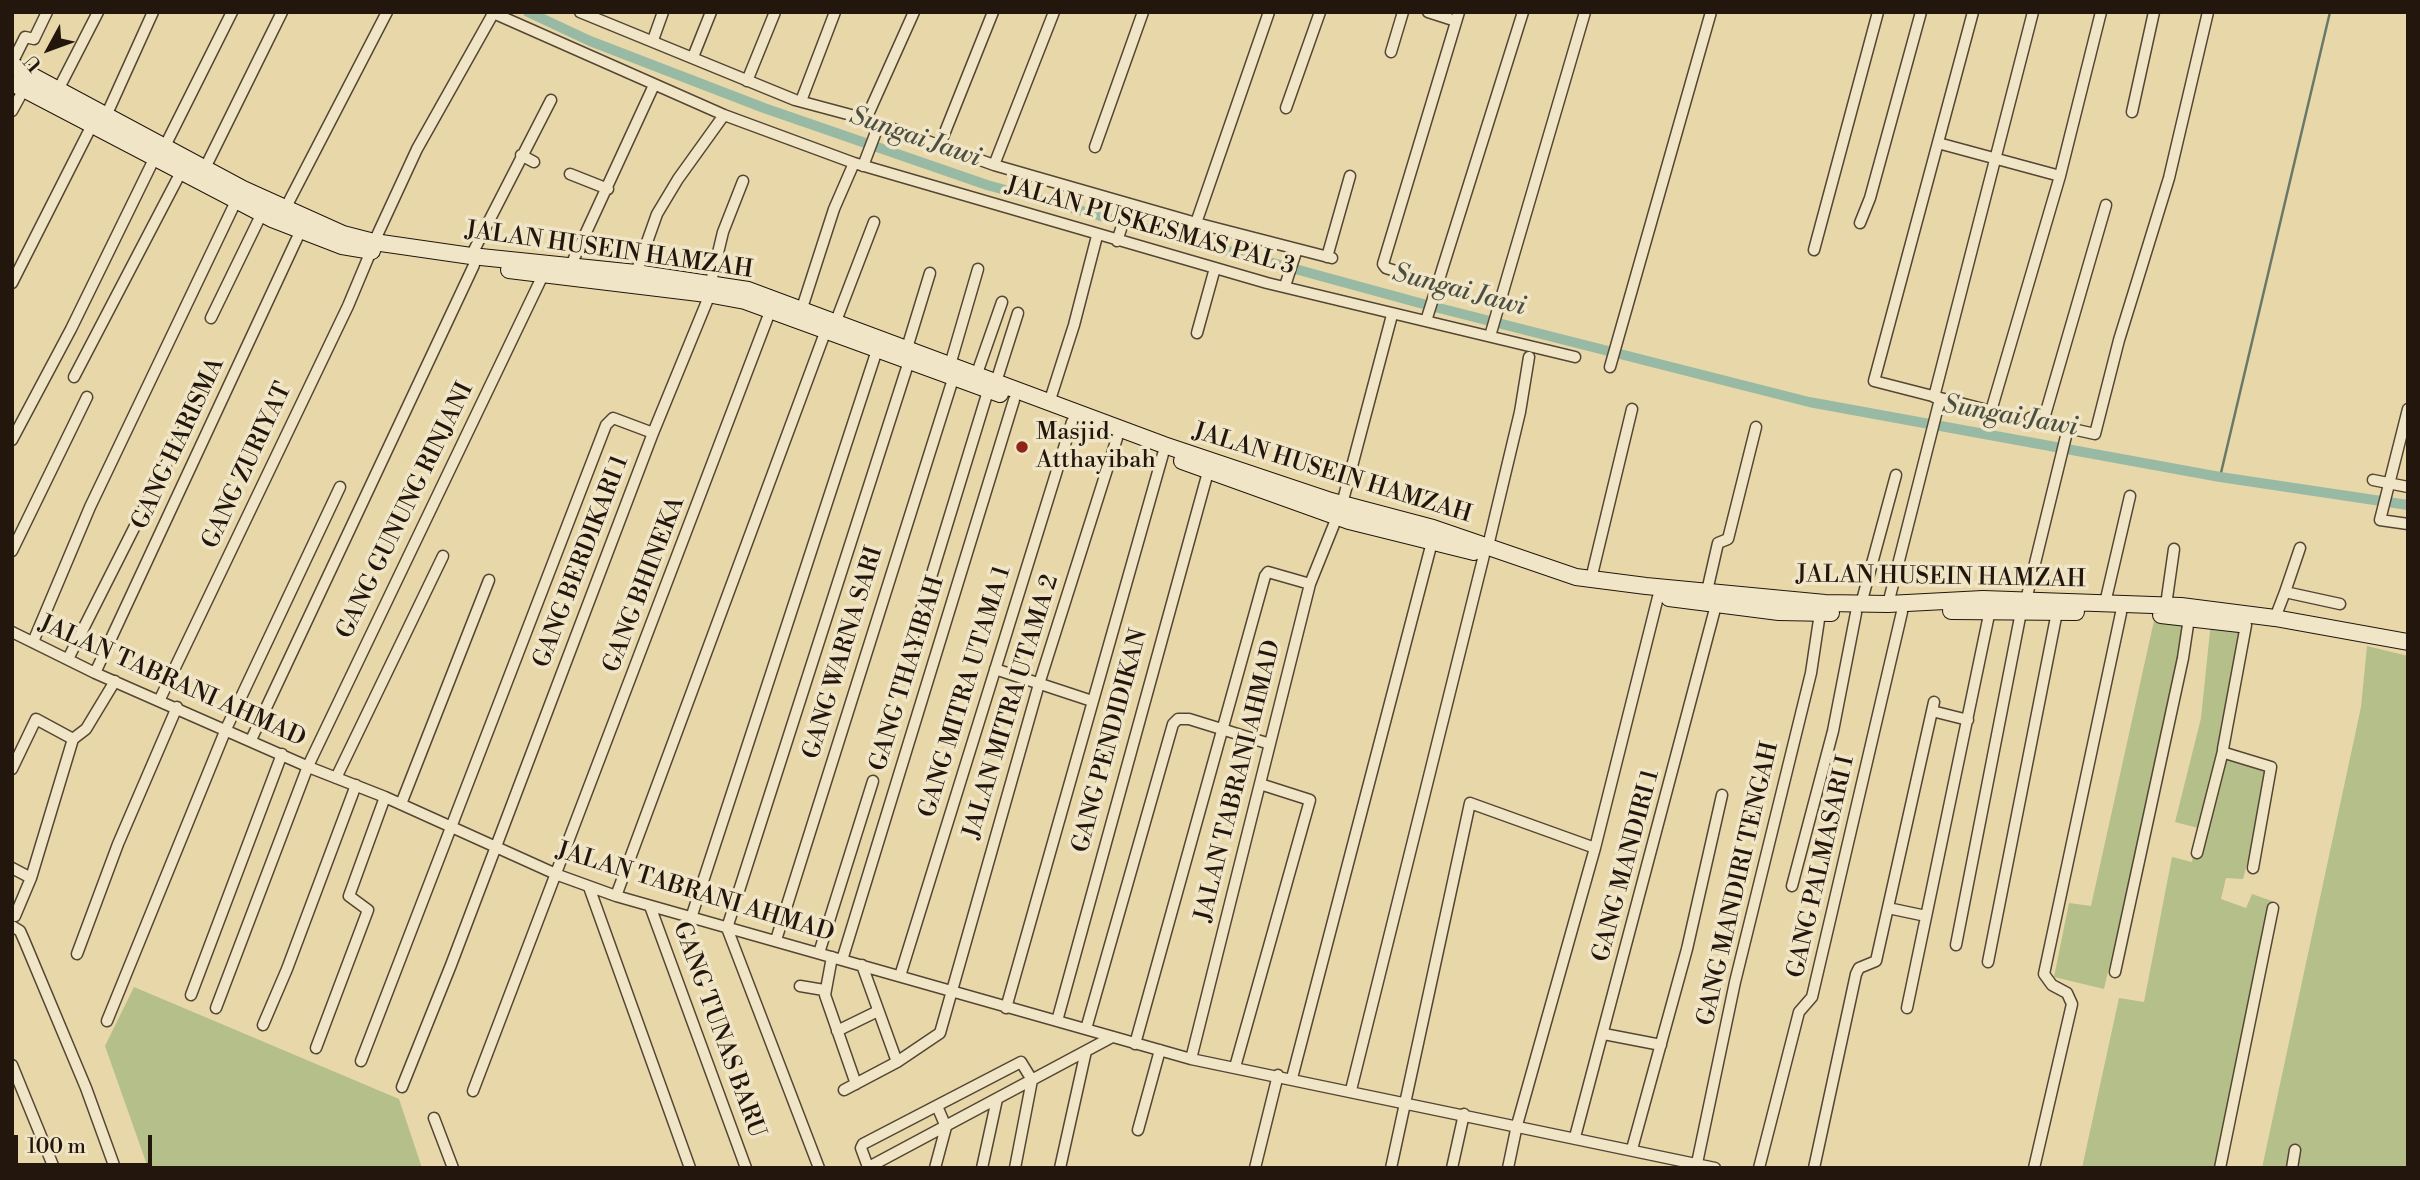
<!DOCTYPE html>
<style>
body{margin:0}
#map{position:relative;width:2420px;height:1180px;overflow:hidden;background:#e8d8a9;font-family:"Libre Bodoni",serif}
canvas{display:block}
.frame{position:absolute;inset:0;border:14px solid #22160d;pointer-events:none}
.north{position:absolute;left:14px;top:14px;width:70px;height:70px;-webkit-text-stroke:5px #f0e6c7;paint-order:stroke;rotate:229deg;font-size:19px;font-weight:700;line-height:28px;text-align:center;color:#22160d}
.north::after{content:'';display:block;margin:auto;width:24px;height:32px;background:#22160d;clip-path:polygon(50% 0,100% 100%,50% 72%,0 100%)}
.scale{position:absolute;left:14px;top:1135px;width:138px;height:32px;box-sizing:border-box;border:4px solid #22160d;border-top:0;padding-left:9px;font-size:21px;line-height:24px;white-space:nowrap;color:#22160d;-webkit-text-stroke:5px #f0e6c7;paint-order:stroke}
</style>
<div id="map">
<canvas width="2420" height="1180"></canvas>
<div class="frame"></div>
<div class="north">U</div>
<div class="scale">100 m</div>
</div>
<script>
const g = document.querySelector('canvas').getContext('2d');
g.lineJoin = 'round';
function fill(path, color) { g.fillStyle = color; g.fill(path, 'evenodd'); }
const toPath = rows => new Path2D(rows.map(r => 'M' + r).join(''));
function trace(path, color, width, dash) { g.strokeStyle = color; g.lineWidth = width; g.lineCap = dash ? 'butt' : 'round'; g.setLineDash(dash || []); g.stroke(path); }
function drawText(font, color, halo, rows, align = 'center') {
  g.font = font + ' "Libre Bodoni",serif'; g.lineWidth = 7; g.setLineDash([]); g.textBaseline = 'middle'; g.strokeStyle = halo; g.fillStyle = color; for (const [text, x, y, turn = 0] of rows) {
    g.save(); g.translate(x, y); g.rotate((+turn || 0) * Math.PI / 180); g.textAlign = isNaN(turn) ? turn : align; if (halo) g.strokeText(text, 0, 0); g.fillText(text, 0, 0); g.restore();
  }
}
fill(toPath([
 [2212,612,2247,616,2221,753,2272,771,2243,879,2226,878,2221,899,2246,908,2252,894,2272,901,2217,1168,2082,1168,2119,998,2144,1002,2172,857,2192,862,2198,828,2175,822,2201,718],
 [2155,616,2190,619,2104,989,2054,977,2069,903,2091,906],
 [2367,646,2408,656,2406,1168,2262,1168,2361,707],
 [134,987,399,1099,422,1168,148,1168,105,1046]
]), '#b4bf89');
trace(toPath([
 [2220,477,2330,12]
]), '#697868', 2.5);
trace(toPath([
 [528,12,590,41,764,108,987,185,1427,305,1809,402,2220,477,2408,505]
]), '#98baa5', 10);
const street = toPath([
 [491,12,724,115,854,163,1267,283,1575,357],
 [580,12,795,100,866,119,994,165,1196,223,1269,12],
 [1428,12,1456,21],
 [1973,12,1874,381,1991,411,2060,176,2101,12],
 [653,40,663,12],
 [1391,52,1403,12],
 [693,57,711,12],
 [12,63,25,37,34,39,47,12],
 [747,81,775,12],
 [58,90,98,12],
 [801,101,835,12],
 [1286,108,1320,12],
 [12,111,24,89],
 [2132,112,2154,12],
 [106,116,153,12],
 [866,119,914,12],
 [1938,143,2060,176],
 [165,146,232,12],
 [939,147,993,12],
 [1095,147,1143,12],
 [521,155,534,162],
 [994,165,1054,12],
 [863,166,879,124],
 [205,168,282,12],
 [570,174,608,189],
 [285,209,387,12],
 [1196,223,1332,258],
 [1860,223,1870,198,1921,12],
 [1117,241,1129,205],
 [374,242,417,149,494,12],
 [1814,250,1878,12],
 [471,256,551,100],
 [1327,257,1350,176],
 [571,265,654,85],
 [636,273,657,214,678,179,724,115],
 [711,282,723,232,743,181],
 [12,283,93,123],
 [1437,284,1386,268,1383,264,1459,12],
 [1285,286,1297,249],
 [802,308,834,209,854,163],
 [211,318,262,213],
 [836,321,874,222],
 [1426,321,1523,12],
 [1197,333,1215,268],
 [1490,336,1585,12],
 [907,348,930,273],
 [950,365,978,269],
 [1610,367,1711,12],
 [74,377,182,170],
 [975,379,1002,302],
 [996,382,1018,313],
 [1934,397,2033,12],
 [1049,403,1074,325,1097,236],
 [2408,409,2380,520,2408,524],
 [2043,422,2106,205],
 [2068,428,2095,434,2119,340,2169,178,2208,12],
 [12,440,71,329,156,155],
 [2373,480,2408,487],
 [1342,504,1392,315],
 [1488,546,1520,412,1529,357],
 [12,551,87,397],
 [1591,579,1632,409],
 [1707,591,1718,543,1728,539,1756,427],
 [2285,592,2300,548],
 [2026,600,2068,428,2030,418],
 [2105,603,2130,496],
 [1861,604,1896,475],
 [1888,604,1940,399],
 [2166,605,2174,549],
 [2275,618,2285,592,2340,604],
 [2246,625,2223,749,2225,753,2271,767,2253,868],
 [12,632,95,673,311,768,385,797,558,875,616,896,1191,1059,1715,1168],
 [33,642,90,507,237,199],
 [909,649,988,391],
 [68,659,192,413],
 [995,669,1092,701],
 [95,673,300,232],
 [160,699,348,306,371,251],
 [1932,711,1968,720],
 [251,740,474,265],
 [12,769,36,719,73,739],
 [336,778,443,556],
 [401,804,489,580],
 [2197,853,2223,751],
 [12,868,31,878],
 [1792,886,1833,731,1856,613],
 [589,887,690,1168],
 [616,896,826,330],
 [650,906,746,1168],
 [1888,908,1926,916],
 [15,916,31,878,73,739,86,729,115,681],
 [691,918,877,350],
 [12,926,20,931,24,940,86,1088,115,1168],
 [776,940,953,379],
 [1956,945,2021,612],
 [819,953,873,781],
 [77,954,118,844,177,707],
 [832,957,825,995,856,1084],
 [842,960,1014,400],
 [1988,962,2057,612],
 [862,965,897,1062],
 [2115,972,2183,658,2189,618],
 [900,976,1072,422],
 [800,986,824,990],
 [191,995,282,754],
 [216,1008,308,766,543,275],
 [1006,1008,1163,454],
 [1907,1008,1990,610],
 [107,1021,226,729,340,487],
 [1057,1021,1208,472],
 [263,1025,287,969,356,785],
 [1086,1029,1173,724,1178,719,1189,719,1270,744],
 [837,1031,878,1011],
 [1604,1034,1661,1045],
 [1135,1044,1265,576,1268,572,1310,584],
 [316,1048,368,910,349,896,385,797],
 [1191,1059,1310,584,1337,517],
 [361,1061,606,425,613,418,653,433],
 [12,1065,54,1168],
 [1235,1067,1310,800,1260,784],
 [1292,1078,1432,542],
 [402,1087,451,965,653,433,710,294],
 [844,1090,897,1062,940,1033,1039,684,1117,438],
 [1351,1090,1484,555],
 [473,1091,771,309],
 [434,1118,453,1168],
 [1138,1130,1160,1050],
 [1575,1137,1716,605],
 [1632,1149,1687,949,1722,795],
 [868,1167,861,1148,863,1144,1021,1062,1032,1080,1015,1168],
 [819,1168,727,928,909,361],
 [867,1168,1112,1037],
 [935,1168,946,1127,937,1106],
 [982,1168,997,1099],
 [1060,1168,1086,1051],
 [1255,1168,1278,1075],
 [1391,1168,1470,803,1595,848],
 [1452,1168,1464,1114],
 [1508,1168,1517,1125,1595,848,1658,597],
 [1696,1168,1735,982,1811,673,1820,613],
 [1759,1168,1799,1012,1812,997,1902,612],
 [1814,1168,1856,974,1859,968,1876,961,1934,702],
 [2034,1168,2072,1004,2067,993,2052,985,2044,974,2121,613],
 [2220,1168,2273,908],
 [2292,1168,2295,1150]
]);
const secondary = toPath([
 [12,65,243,189,343,234,374,242,471,256,636,273,748,290,1164,445,1331,501,1433,528,1576,577,1646,586,1825,603,1888,604,1983,599,2181,606,2275,618,2408,642],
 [12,83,272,219,342,246,372,251],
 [509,270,707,294,745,301,1000,394],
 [1182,461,1349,521,1474,552],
 [1669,598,1779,612,1831,613],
 [1951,611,2076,612],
 [2161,615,2240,624]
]);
trace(street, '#544634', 13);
trace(secondary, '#22160d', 18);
trace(street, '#f0e6c7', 10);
trace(secondary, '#f0e6c7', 16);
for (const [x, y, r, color] of [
 [1022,447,7,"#8f2418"]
]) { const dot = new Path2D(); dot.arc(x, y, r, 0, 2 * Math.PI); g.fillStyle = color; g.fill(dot); trace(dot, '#f0e6c7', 2.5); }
drawText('24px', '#22160d', '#f0e6c7', [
 ["JALAN PUSKESMAS PAL 3",1150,227,16],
 ["JALAN HUSEIN HAMZAH",609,251,8],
 ["GANG HARISMA",179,444,-65],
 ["GANG ZURIYAT",248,466,-65],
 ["JALAN HUSEIN HAMZAH",1332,474,17],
 ["GANG GUNUNG RINJANI",406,511,-64],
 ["GANG BERDIKARI 1",582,562,-69],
 ["JALAN HUSEIN HAMZAH",1941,578,1],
 ["GANG BHINEKA",645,585,-69],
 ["GANG WARNA SARI",844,653,-73],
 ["GANG THAYIBAH",908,674,-73],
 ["JALAN TABRANI AHMAD",172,682,24],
 ["GANG MITRA UTAMA 1",966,692,-73],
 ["JALAN MITRA UTAMA 2",1012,707,-73],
 ["GANG PENDIDIKAN",1111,741,-75],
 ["JALAN TABRANI AHMAD",1239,781,-76],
 ["GANG MANDIRI 1",1627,866,-75],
 ["GANG PALMASARI I",1822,867,-77],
 ["GANG MANDIRI TENGAH",1739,884,-77],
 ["JALAN TABRANI AHMAD",695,893,17],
 ["GANG TUNAS BARU",718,1030,70]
]);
drawText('24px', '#22160d', '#f0e6c7', [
 ["Masjid",1036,433],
 ["Atthayibah",1036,461]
], 'left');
drawText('italic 26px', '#4b4f42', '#f0e6c7', [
 ["Sungai Jawi",915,138,19],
 ["Sungai Jawi",1459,291,15],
 ["Sungai Jawi",2010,417,10]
]);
</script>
